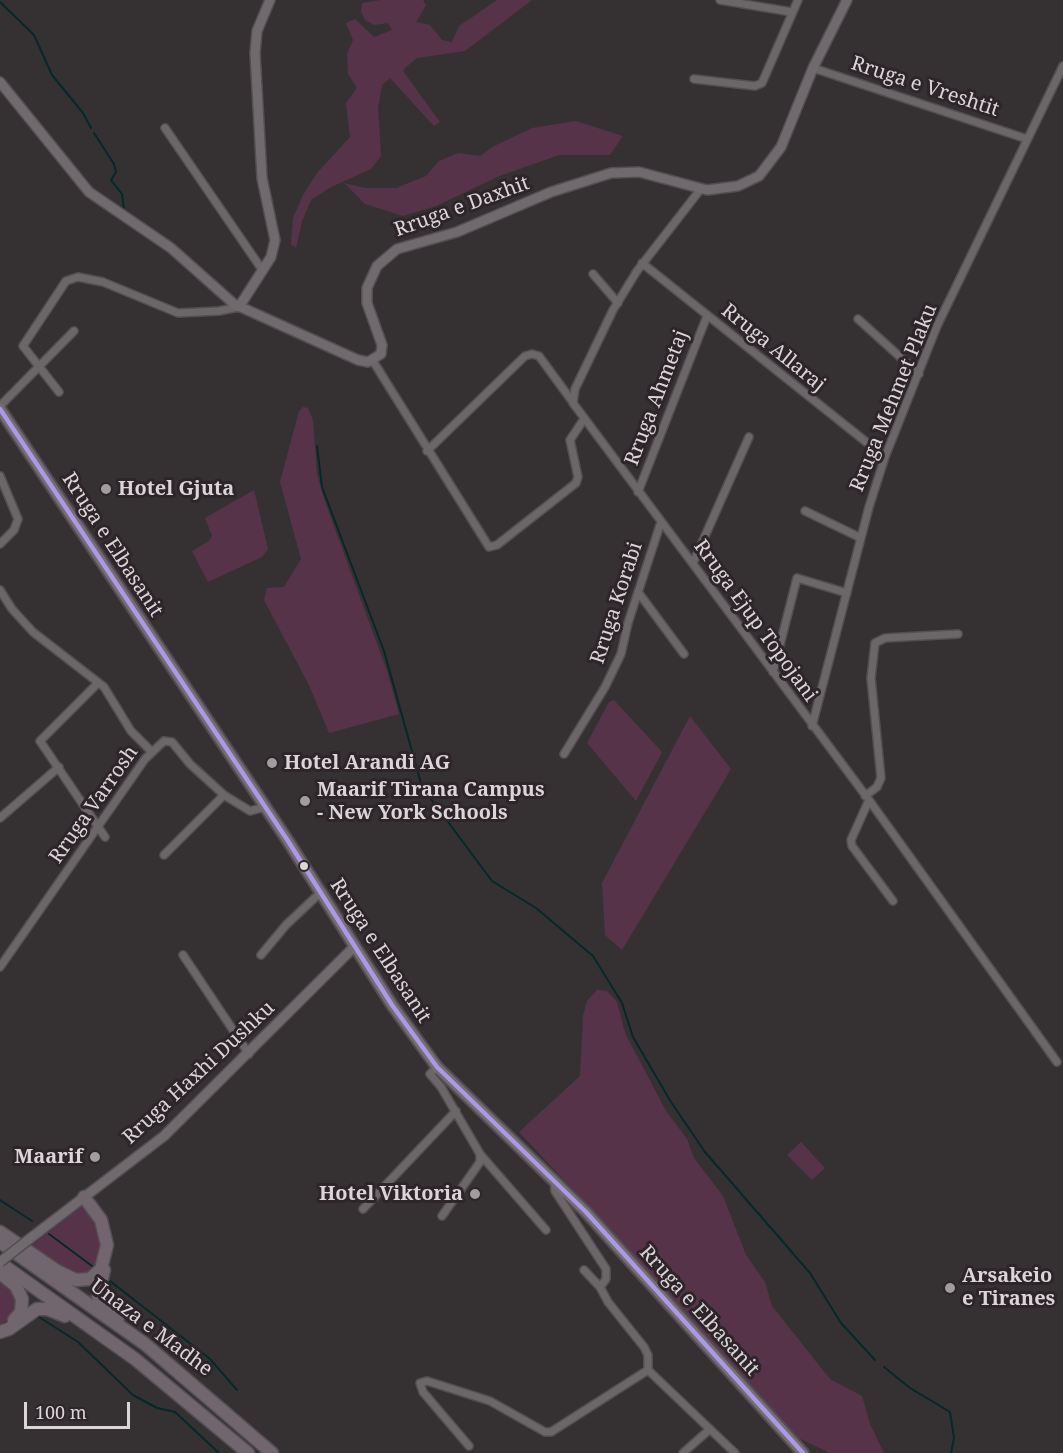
<!DOCTYPE html>
<style>
body{margin:0}
#map{position:relative;width:1063px;height:1453px;overflow:hidden;background:#353133;font-family:"Noto Serif",serif}
canvas{display:block}
.scale{position:absolute;left:24px;top:1402px;width:106px;height:27px;box-sizing:border-box;border:3px solid #dbd5d8;border-top:0;padding-left:8px;font-size:18px;line-height:21px;white-space:nowrap;color:#dbd5d8;-webkit-text-stroke:4px #2d252a;paint-order:stroke}
</style>
<div id="map">
<canvas width="1063" height="1453"></canvas>
<div class="scale">100 m</div>
</div>
<script>
const g = document.querySelector('canvas').getContext('2d');
g.lineJoin = 'round';
function fill(path, color) { g.fillStyle = color; g.fill(path, 'evenodd'); }
const toPath = rows => new Path2D(rows.map(r => 'M' + r).join(''));
function trace(path, color, width, dash) { g.strokeStyle = color; g.lineWidth = width; g.lineCap = dash ? 'butt' : 'round'; g.setLineDash(dash || []); g.stroke(path); }
function drawText(font, color, halo, rows, align = 'center') {
  g.font = font + ' "Noto Serif",serif'; g.lineWidth = 6; g.setLineDash([]); g.textBaseline = 'middle'; g.strokeStyle = halo; g.fillStyle = color; for (const [text, x, y, turn = 0] of rows) {
    g.save(); g.translate(x, y); g.rotate((+turn || 0) * Math.PI / 180); g.textAlign = isNaN(turn) ? turn : align; if (halo) g.strokeText(text, 0, 0); g.fillText(text, 0, 0); g.restore();
  }
}
fill(toPath([
 [381,0,423,0,426,5,416,22,430,25,442,40,452,42,459,26,497,0,532,0,465,51,417,58,405,68,403,71,440,122,434,126,390,78,382,85,378,108,381,156,371,169,331,187,311,200,302,221,296,248,291,244,293,218,303,195,317,173,350,137,346,103,357,88,348,74,347,54,353,40,346,23,355,19,374,37,392,30,388,23,374,25,365,20,361,12,362,3],
 [576,121,623,136,610,155,559,155,497,177,436,206,403,216,365,204,344,183,365,188,396,188,426,176,439,161,458,153,480,156,494,146,532,128],
 [303,407,308,408,313,420,317,474,324,499,387,671,399,714,329,733,309,685,264,600,267,588,284,587,301,559,280,482,299,411],
 [254,490,268,549,262,557,208,582,192,551,209,541,212,536,205,518],
 [614,700,662,752,636,801,587,743,609,702],
 [690,716,731,769,622,950,605,935,602,883],
 [597,990,607,991,617,1002,625,1033,666,1111,687,1139,694,1158,723,1196,746,1255,765,1282,772,1306,830,1379,862,1396,870,1424,884,1453,830,1453,792,1435,655,1287,592,1210,519,1132,580,1076,583,1016,587,1001],
 [801,1142,825,1168,812,1180,787,1155],
 [83,1205,94,1213,104,1250,92,1274,76,1277,30,1247],
 [0,1277,9,1284,19,1306,9,1320,0,1324]
]), '#573349');
trace(toPath([
 [0,2,34,35,52,75,83,113,91,128],
 [94,133,114,164,116,172,111,180,122,194,124,210],
 [317,446,322,487,384,651,422,787,492,881,536,908,593,956,622,1003,633,1037,671,1102,705,1152,810,1273,841,1323,875,1360],
 [0,1200,32,1221],
 [49,1234,92,1266],
 [110,1281,210,1359,237,1390],
 [39,1317,78,1342,133,1395,157,1408,175,1412,219,1453],
 [884,1367,910,1388,950,1412,954,1438,951,1453]
]), '#05282a', 2);
const street = toPath([
 [720,0,792,12],
 [813,68,1027,139],
 [694,79,755,86,762,83,798,0],
 [165,128,263,271],
 [700,190,637,271,613,310,575,389,573,403,869,800,1057,1062],
 [642,263,885,457],
 [593,274,618,303],
 [858,319,919,374],
 [373,361,489,547,497,545,576,483,578,477,570,440,584,419],
 [59,392,23,346,66,281,78,277,103,282,178,313,219,311,239,307],
 [0,406,74,331],
 [427,451,525,356,532,354,539,356,572,401],
 [0,476,18,519,14,530,0,544],
 [638,492,707,316],
 [805,511,861,538],
 [693,563,749,437],
 [0,590,12,609,33,632,104,687,131,731,151,751],
 [638,592,684,654],
 [773,672,797,578,847,593],
 [98,683,40,741,105,837],
 [812,726,869,507,885,457,937,326,1063,66],
 [564,754,605,687,621,654,628,623,661,522],
 [865,796,877,787,881,778,871,678,875,643,885,638,958,634],
 [869,800,851,840,852,846,893,901],
 [0,818,59,767],
 [164,855,224,795],
 [183,955,249,1054],
 [261,955,286,925,320,893],
 [0,967,145,759,164,741,172,742,190,764,224,795,250,811,265,807],
 [437,1067,430,1074,441,1087,480,1154,480,1162,442,1216],
 [480,1154,546,1230],
 [554,1181,555,1191,606,1269,606,1279,600,1287],
 [363,1209,456,1111],
 [584,1270,600,1287,608,1302,644,1347,648,1355,648,1370,735,1453],
 [469,1446,423,1392,420,1383,427,1381,490,1401,545,1432,551,1432,648,1370],
 [683,1453,710,1429]
]);
const secondary = toPath([
 [0,82,89,192,171,248,234,304,358,360,368,362,381,354,382,345,367,303,367,288,377,266,397,249,457,232,551,192,611,173,639,172,707,190,738,186,759,176,781,147,813,68,847,0],
 [239,307,271,257,275,240,262,178,255,53,257,31,270,0],
 [32,1237,164,1136,354,947]
]);
const primary = toPath([
 [0,409,288,841,392,1005,437,1067,586,1212,803,1453]
]);
const highway = toPath([
 [0,1232,57,1271,76,1280,90,1279,101,1269,107,1245,101,1220,84,1197],
 [0,1242,145,1344,272,1453],
 [0,1263,135,1359,248,1453],
 [104,1270,98,1296,118,1318],
 [0,1273,16,1286,22,1299,21,1312,14,1320],
 [0,1332,9,1329,37,1309,47,1309,65,1316]
]);
trace(street, '#524e51', 10);
trace(secondary, '#524e51', 12);
trace(primary, '#524e51', 14);
trace(highway, '#524e51', 15);
trace(street, '#6b6769', 7);
trace(secondary, '#706a6e', 9);
trace(primary, '#766c72', 10);
trace(highway, '#72666e', 12);
const secondaryBridge = toPath([
 [0,1262,32,1237]
]);
trace(secondaryBridge, '#524e51', 12, []);
trace(secondaryBridge, '#706a6e', 9);
trace(toPath([
 [0,409,288,841,392,1005,437,1067,586,1212,803,1453]
]), '#a999e6', 4.5);
for (const [x, y, r, color] of [
 [106,489,6,"#a19c9e"],
 [272,763,6,"#a19c9e"],
 [305,801,6,"#a19c9e"],
 [304,866,5,"#dbd5d8"],
 [95,1157,6,"#a19c9e"],
 [475,1194,6,"#a19c9e"],
 [950,1288,6,"#a19c9e"]
]) { const dot = new Path2D(); dot.arc(x, y, r, 0, 2 * Math.PI); g.fillStyle = color; g.fill(dot); trace(dot, '#2d252a', 2); }
drawText('20px', '#dbd5d8', '#2d252a', [
 ["Rruga e Vreshtit",925,87,18],
 ["Rruga e Daxhit",462,207,-20],
 ["Rruga Allaraj",773,348,39],
 ["Rruga Ahmetaj",657,398,-69],
 ["Rruga Mehmet Plaku",894,398,-68],
 ["Rruga e Elbasanit",112,545,57],
 ["Rruga Korabi",617,603,-72],
 ["Rruga Ejup Topojani",755,621,54],
 ["Rruga Varrosh",94,805,-55],
 ["Rruga e Elbasanit",380,951,57],
 ["Rruga Haxhi Dushku",199,1073,-43],
 ["Rruga e Elbasanit",699,1311,48],
 ["Unaza e Madhe",151,1328,37]
]);
drawText('bold 20px', '#dbd5d8', '#2d252a', [
 ["Hotel Gjuta",118,489],
 ["Hotel Arandi AG",284,763],
 ["Maarif Tirana Campus",317,790],
 ["- New York Schools",317,813],
 ["Maarif",83,1157,"right"],
 ["Hotel Viktoria",463,1194,"right"],
 ["Arsakeio",962,1276],
 ["e Tiranes",962,1299]
], 'left');
</script>
